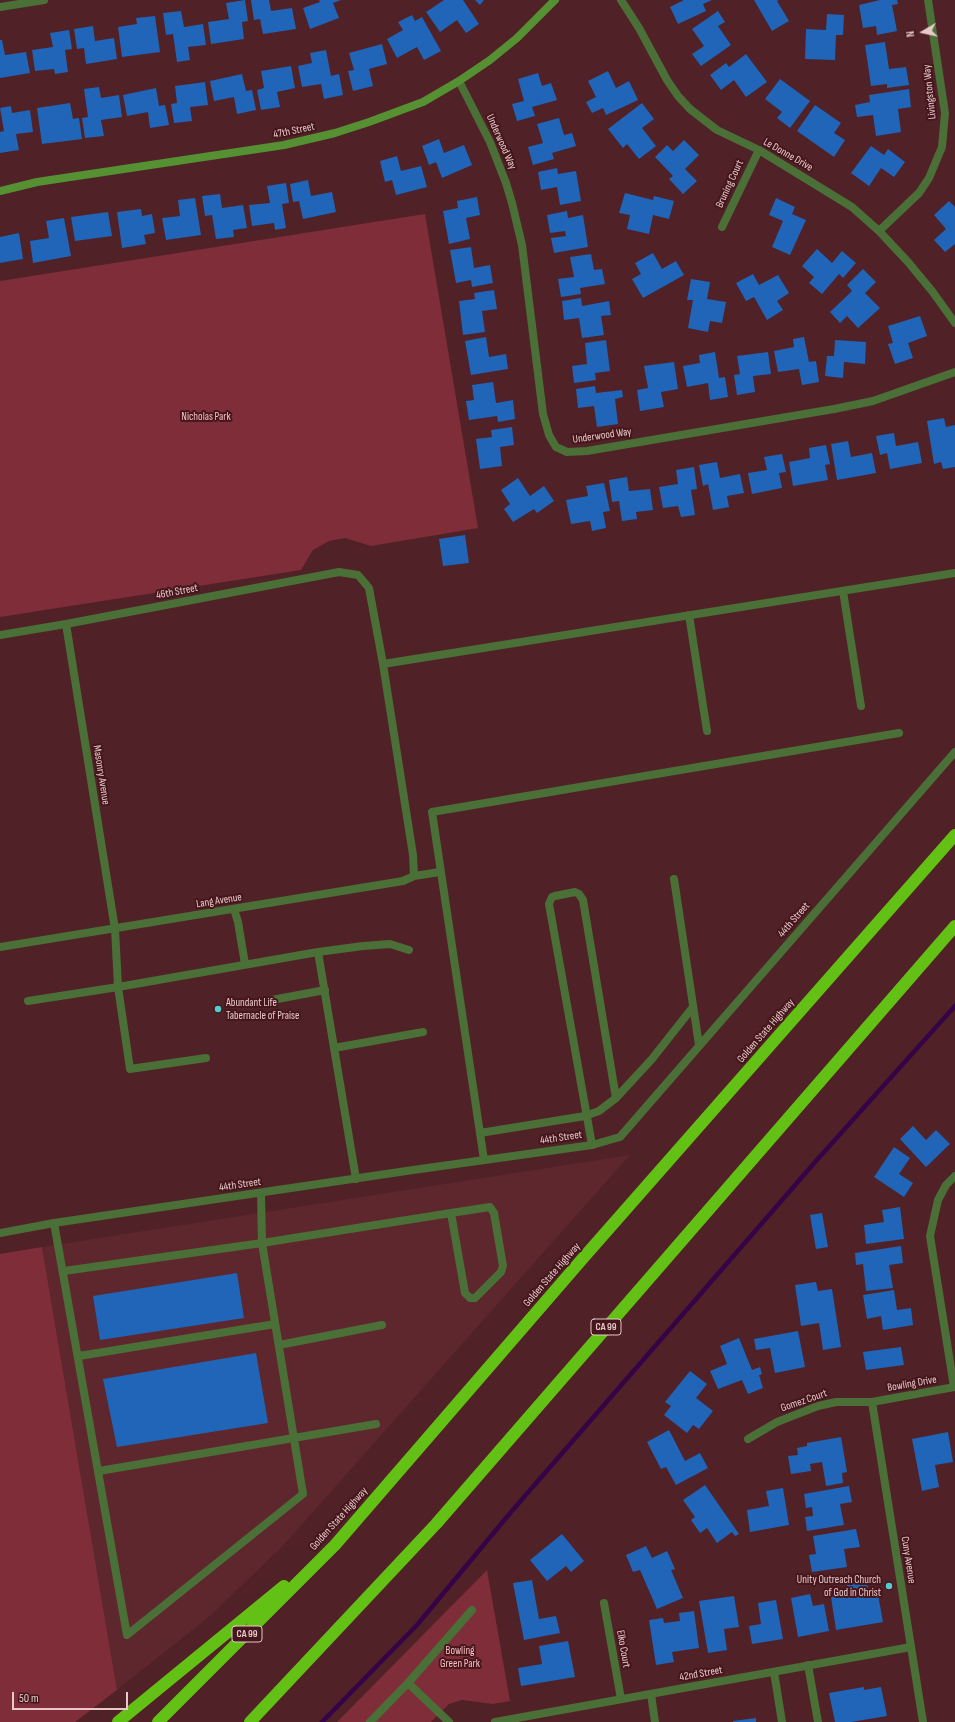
<!DOCTYPE html>
<style>
body{margin:0}
#map{position:relative;width:955px;height:1722px;overflow:hidden;background:#502126;font-family:"Sofia Sans Condensed",sans-serif}
canvas{display:block}
.north{position:absolute;left:903px;top:12px;width:40px;height:40px;-webkit-text-stroke:3px #45171d;paint-order:stroke;rotate:261deg;font-size:11px;font-weight:700;line-height:16px;text-align:center;color:#e8c8c9}
.north::after{content:'';display:block;margin:auto;width:14px;height:18px;background:#e8c8c9;clip-path:polygon(50% 0,100% 100%,50% 72%,0 100%)}
.scale{position:absolute;left:12px;top:1692px;width:116px;height:18px;box-sizing:border-box;border:2px solid #e8c8c9;border-top:0;padding-left:5px;font-size:12px;line-height:14px;white-space:nowrap;color:#e8c8c9;-webkit-text-stroke:3px #45171d;paint-order:stroke}
</style>
<div id="map">
<canvas width="955" height="1722"></canvas>
<div class="north">N</div>
<div class="scale">50 m</div>
</div>
<script>
const g = document.querySelector('canvas').getContext('2d');
g.lineJoin = 'round';
function fill(path, color) { g.fillStyle = color; g.fill(path, 'evenodd'); }
const toPath = rows => new Path2D(rows.map(r => 'M' + r).join(''));
function trace(path, color, width, dash) { g.strokeStyle = color; g.lineWidth = width; g.lineCap = dash ? 'butt' : 'round'; g.setLineDash(dash || []); g.stroke(path); }
function drawText(font, color, halo, rows, align = 'center') {
  g.font = font + ' "Sofia Sans Condensed",sans-serif'; g.lineWidth = 4; g.setLineDash([]); g.textBaseline = 'middle'; g.strokeStyle = halo; g.fillStyle = color; for (const [text, x, y, turn = 0] of rows) {
    g.save(); g.translate(x, y); g.rotate((+turn || 0) * Math.PI / 180); g.textAlign = isNaN(turn) ? turn : align; if (halo) g.strokeText(text, 0, 0); g.fillText(text, 0, 0); g.restore();
  }
}
fill(toPath([
 [630,1155,281,1548,210,1616,117,1690,42,1247]
]), '#5e272d');
fill(toPath([
 [425,214,478,528,371,546,345,538,329,541,313,550,301,570,0,617,0,281],
 [42,1247,117,1690,75,1722,0,1722,0,1254],
 [487,1570,510,1701,493,1704,462,1700,449,1704,431,1722,337,1722]
]), '#7f2d38');
trace(toPath([
 [322,1722,417,1625,511,1512,816,1161,955,1006]
]), '#360347', 4.5);
fill(toPath([
 [245,0,248,21,242,22,244,39,211,44,208,22,229,19,226,3],
 [251,0,269,0,271,11,292,8,296,29,263,34,260,19,254,20],
 [319,0,341,0,333,3,339,18,310,29,303,8,320,2],
 [444,0,463,0,479,24,466,33,457,20,440,32,426,12],
 [475,0,484,0,480,5],
 [684,0,712,0,703,4,706,11,678,24,670,7],
 [754,0,779,0,777,1,789,21,772,31],
 [880,0,897,0,898,4,892,5,897,31,877,35,876,26,863,28,859,5],
 [181,11,184,27,203,24,206,45,188,47,190,60,177,62,173,34,166,35,163,13],
 [718,11,725,22,718,26,731,45,701,66,692,54,704,46,692,29],
 [827,14,844,15,843,35,836,35,835,60,805,59,806,29,826,30],
 [412,15,415,21,422,17,441,51,424,60,417,47,397,58,387,39,403,30,398,22],
 [155,16,160,52,122,57,118,27,137,24,136,18],
 [93,26,95,41,114,38,117,59,86,64,84,48,77,49,74,29],
 [69,30,72,49,65,50,68,72,55,74,54,69,35,71,32,50,53,47,50,33],
 [0,40,2,40,5,55,26,52,30,73,0,78],
 [885,42,889,69,906,67,909,85,887,88,887,84,871,86,865,45],
 [382,44,387,64,369,69,373,86,353,91,348,71,354,70,349,53],
 [326,50,331,76,339,74,343,95,324,99,321,84,302,87,298,66,312,63,310,53],
 [746,54,767,82,746,97,734,80,721,90,710,75,726,63,729,67],
 [291,66,295,88,277,92,280,107,261,110,257,90,264,88,261,71],
 [608,71,616,88,629,81,638,100,606,115,603,108,592,113,586,102,596,97,588,81],
 [538,73,542,86,551,83,557,100,532,107,535,116,517,121,512,104,524,101,518,79],
 [242,74,246,91,252,90,256,110,237,114,234,97,214,101,210,81],
 [780,79,810,101,790,128,777,118,782,112,765,99],
 [205,82,208,105,190,107,192,121,174,123,171,104,177,103,175,86],
 [99,87,101,98,119,95,122,117,101,120,104,136,85,138,82,118,88,117,84,89],
 [156,88,159,106,165,105,169,125,150,128,148,112,127,116,123,95],
 [909,89,911,107,898,109,901,132,876,136,873,115,857,117,855,105,870,102,869,95],
 [70,103,73,119,79,118,82,139,42,144,37,108],
 [642,103,654,119,642,128,656,146,639,159,627,144,623,148,608,129],
 [815,105,841,123,834,133,845,140,834,157,797,131],
 [11,106,12,113,30,110,33,132,16,134,19,150,0,153,0,132,4,131,0,108],
 [559,118,564,135,572,133,576,146,552,153,554,159,533,165,528,147,543,143,537,124],
 [439,139,444,153,464,145,472,165,442,178,436,162,429,165,422,146],
 [684,140,699,155,685,169,697,181,683,194,669,179,673,176,655,157,667,145,673,151],
 [871,146,884,155,888,149,905,162,894,177,881,168,869,186,851,173],
 [397,156,401,171,421,166,427,187,396,195,392,180,385,182,380,161],
 [557,168,558,174,576,171,581,201,560,205,557,187,541,190,538,172],
 [308,180,311,196,332,192,336,212,303,219,299,201,293,202,290,184],
 [286,183,289,203,282,204,286,228,275,230,274,223,252,226,249,205,270,203,267,186],
 [625,193,653,200,654,196,674,201,669,219,653,215,649,234,627,229,630,215,619,213],
 [220,194,222,208,243,205,247,228,233,230,234,237,216,239,212,215,205,216,202,196],
 [477,197,480,215,466,218,470,239,449,244,443,211,458,208,457,201],
 [195,198,201,235,166,240,162,218,180,216,178,200],
 [776,198,795,207,792,214,806,220,790,255,772,247,783,221,769,215],
 [949,201,955,207,955,244,945,252,934,240,946,229,934,215],
 [141,209,142,216,152,214,155,233,144,235,146,244,122,248,117,212],
 [567,211,568,218,583,215,588,247,554,253,551,238,566,236,565,231,550,233,547,215],
 [108,212,112,236,75,241,71,217],
 [64,218,71,256,33,263,30,241,49,238,46,221],
 [19,233,23,259,0,263,0,237],
 [471,247,474,268,490,265,493,283,472,287,471,280,456,283,450,250],
 [817,249,832,263,842,251,856,263,843,278,839,274,822,294,809,283,814,277,802,266],
 [653,253,662,269,676,261,684,275,643,298,632,279,641,274,635,263],
 [591,254,594,270,602,269,605,284,580,288,581,294,561,297,558,279,574,277,570,257],
 [863,269,876,282,865,293,880,308,858,328,847,316,840,323,830,312,852,291,847,285],
 [753,274,759,285,778,275,789,293,777,301,783,310,767,320,754,297,746,301,736,283],
 [691,279,710,282,707,299,726,302,722,323,710,321,708,332,688,328,693,300,687,300],
 [494,290,497,309,482,311,485,332,463,335,459,301,475,299,474,293],
 [581,298,582,306,609,301,611,315,601,316,604,335,582,338,579,318,564,320,562,301],
 [920,316,927,336,908,343,913,358,895,364,888,344,893,343,888,326],
 [486,337,489,357,506,354,508,369,471,375,465,341],
 [804,337,809,362,816,361,819,382,802,385,799,369,778,372,774,351,794,347,793,339],
 [606,340,610,371,595,373,596,380,574,383,572,366,587,364,585,343],
 [835,340,866,342,865,364,844,362,843,378,825,376,827,356,834,356],
 [715,352,719,378,725,377,728,397,710,400,708,383,687,387,683,366,700,363,699,355],
 [768,352,771,374,753,376,755,392,737,395,734,375,740,374,737,356],
 [674,362,678,389,661,392,664,407,640,411,637,390,648,388,644,366],
 [493,382,496,403,513,400,515,419,498,422,497,416,469,420,466,401,474,400,472,385],
 [595,386,596,393,622,390,623,397,615,399,618,424,597,427,594,406,578,408,576,389],
 [944,418,946,427,955,425,955,467,943,469,941,462,934,464,927,421],
 [512,427,514,445,500,447,502,466,480,469,476,439,492,437,491,430],
 [894,433,896,446,918,442,922,463,890,469,887,453,880,455,876,436],
 [848,441,851,457,872,453,876,473,837,480,831,444],
 [826,445,830,464,825,465,828,480,793,486,789,462,810,458,809,448],
 [782,454,786,472,779,473,782,488,752,494,748,473,767,470,764,457],
 [717,462,720,478,740,474,744,493,727,496,729,507,713,510,708,484,703,486,699,465],
 [694,467,697,489,691,490,695,515,681,517,678,506,663,508,659,487,678,484,676,470],
 [627,477,629,491,650,489,653,510,636,512,637,519,622,521,619,501,612,502,609,480],
 [518,478,530,496,544,486,554,501,537,513,534,509,513,522,504,509,510,504,501,490],
 [604,483,610,511,603,512,606,528,592,531,590,521,571,524,566,500,588,496,586,486],
 [465,535,469,563,443,566,439,539],
 [913,1126,926,1140,936,1130,950,1144,926,1167,900,1139],
 [894,1147,910,1158,899,1174,913,1183,904,1197,874,1177],
 [900,1207,904,1239,866,1244,864,1225,884,1222,882,1210],
 [822,1213,828,1247,816,1249,810,1215],
 [901,1246,903,1263,889,1265,893,1288,866,1291,863,1264,856,1265,855,1253],
 [237,1273,244,1318,100,1340,93,1296],
 [816,1282,818,1291,832,1289,841,1347,823,1350,819,1323,801,1326,795,1285],
 [894,1290,897,1310,911,1308,913,1325,883,1330,881,1316,867,1319,863,1295],
 [798,1331,805,1367,775,1373,770,1348,756,1350,754,1339],
 [739,1338,752,1370,760,1367,762,1374,759,1375,763,1388,748,1394,742,1380,718,1389,710,1371,727,1364,720,1346],
 [901,1347,904,1365,866,1370,863,1352],
 [256,1353,268,1423,117,1447,103,1379],
 [690,1371,707,1384,696,1398,713,1411,699,1429,693,1425,687,1433,664,1415,671,1406,665,1402],
 [669,1430,685,1461,700,1453,708,1468,676,1485,666,1467,661,1469,647,1442],
 [948,1432,953,1462,935,1465,939,1487,922,1491,912,1439],
 [841,1437,847,1472,842,1473,843,1483,826,1486,822,1462,810,1464,811,1471,791,1474,788,1456,798,1455,797,1448,807,1446,807,1443],
 [705,1485,739,1534,735,1536,732,1532,717,1543,707,1528,700,1533,691,1520,695,1517,683,1500],
 [849,1486,852,1502,840,1504,844,1525,807,1531,805,1517,813,1516,812,1507,806,1508,804,1494],
 [783,1488,789,1525,750,1532,747,1510,769,1506,766,1491],
 [856,1529,860,1547,844,1549,847,1567,812,1572,809,1555,816,1554,813,1536],
 [562,1534,584,1561,571,1572,566,1566,547,1581,530,1560],
 [646,1546,652,1558,667,1551,675,1569,671,1570,683,1598,657,1609,640,1570,633,1572,626,1555],
 [866,1576,868,1590,877,1589,883,1622,836,1630,831,1597,848,1594,846,1580],
 [532,1580,539,1619,556,1616,560,1633,524,1640,513,1583],
 [810,1594,813,1606,824,1604,829,1631,798,1637,791,1598],
 [734,1596,739,1627,724,1629,727,1650,708,1653,699,1601],
 [776,1600,783,1639,752,1644,749,1626,761,1624,758,1603],
 [694,1611,699,1648,672,1652,674,1662,656,1665,649,1620,663,1618,664,1623,680,1621,679,1613],
 [568,1641,575,1677,521,1686,518,1668,542,1664,539,1646],
 [864,1687,864,1690,881,1687,887,1716,851,1722,835,1722,829,1693],
 [756,1718,756,1722,733,1722,733,1721]
]), '#2065b8');
trace(toPath([
 [843,591,861,706],
 [689,615,707,731],
 [674,879,699,1045],
 [234,909,238,922,245,964],
 [115,929,118,987,130,1069,206,1058],
 [318,952,356,1179],
 [272,1000,325,990],
 [28,1001,118,987,318,952,363,946,390,944,409,950],
 [334,1048,423,1032],
 [480,1133,585,1116,599,1111,616,1098,652,1059,693,1007],
 [592,1145,549,904,552,897,555,896,575,892,579,894,583,900,616,1098],
 [484,1160,432,812,899,733],
 [54,1223,127,1635,303,1494,262,1243,261,1193],
 [64,1271,262,1243,451,1213,490,1207,494,1213,503,1266,501,1272,475,1298,470,1298,465,1293,451,1213],
 [279,1345,382,1325],
 [79,1356,275,1324],
 [99,1471,376,1424],
 [808,1665,818,1722],
 [774,1672,782,1722],
 [408,1683,449,1722],
 [651,1694,655,1722],
 [370,1722,408,1683,472,1610]
]), '#4a6f37', 8);
trace(toPath([
 [621,0,639,28,667,80,678,96,690,109,717,130,759,150,852,207,879,231,908,262,932,291,955,323],
 [0,7,44,0],
 [459,81,490,142,506,183,512,203,522,245,543,414,549,435,556,447,567,452,587,451,834,409,873,401,955,372],
 [722,227,759,150],
 [879,231,919,193,929,178,942,147,945,113,928,0],
 [66,624,115,929],
 [0,635,66,624,339,572,358,575,369,588,383,664,413,855,414,876],
 [383,664,955,573],
 [0,947,403,881,414,876,440,872],
 [0,1233,54,1223,413,1170,592,1145,620,1137,955,752],
 [954,1387,930,1236,938,1200,946,1185,955,1176],
 [872,1402,923,1722],
 [748,1439,777,1422,818,1406,836,1402,872,1402,955,1387],
 [604,1603,621,1699],
 [495,1722,911,1647]
]), '#4a6f37', 8);
trace(toPath([
 [0,191,37,182,284,145,335,133,369,122,423,102,459,81,490,60,517,38,555,0]
]), '#559032', 8);
trace(toPath([
 [118,1722,284,1586],
 [158,1722,335,1545,584,1257,955,835],
 [250,1722,436,1524,955,926]
]), '#63c015', 12);
for (const [x, y, r, color] of [
 [218,1009,4,"#52cdcd"],
 [889,1586,4,"#52cdcd"]
]) { const dot = new Path2D(); dot.arc(x, y, r, 0, 2 * Math.PI); g.fillStyle = color; g.fill(dot); trace(dot, '#45171d', 1.5); }
for (const [x, y, w] of [
 [606,1327,30],
 [247,1634,30]
]) { const box = new Path2D(); box.roundRect(x - w / 2, y - 8, w, 16, 3); g.fillStyle = '#45171d'; g.fill(box); trace(box, '#e8c8c9', 1); }
drawText('bold 10px', '#e8c8c9', null, [
 ["CA 99",606,1327],
 ["CA 99",247,1634]
]);
drawText('11px', '#e8c8c9', '#45171d', [
 ["Livingston Way",930,92,-96],
 ["47th Street",294,131,-12],
 ["Underwood Way",501,142,66],
 ["Le Donne Drive",788,155,30],
 ["Bruning Court",730,184,-65],
 ["Underwood Way",602,436,-8],
 ["46th Street",177,592,-11],
 ["Masonry Avenue",101,775,81],
 ["Lang Avenue",219,901,-9],
 ["44th Street",794,920,-49],
 ["Golden State Highway",766,1031,-49],
 ["44th Street",561,1138,-8],
 ["44th Street",240,1185,-8],
 ["Golden State Highway",552,1275,-49],
 ["Bowling Drive",912,1384,-10],
 ["Gomez Court",804,1401,-19],
 ["Golden State Highway",339,1519,-48],
 ["Cuny Avenue",908,1560,81],
 ["Elko Court",623,1649,80],
 ["42nd Street",701,1674,-10]
]);
drawText('11px', '#fcbec1', '#45171d', [
 ["Nicholas Park",206,417],
 ["Bowling",460,1651],
 ["Green Park",460,1664]
]);
drawText('11px', '#e8c8c9', '#45171d', [
 ["Abundant Life",226,1003],
 ["Tabernacle of Praise",226,1016],
 ["Unity Outreach Church",881,1580,"right"],
 ["of God in Christ",881,1593,"right"]
], 'left');
</script>
